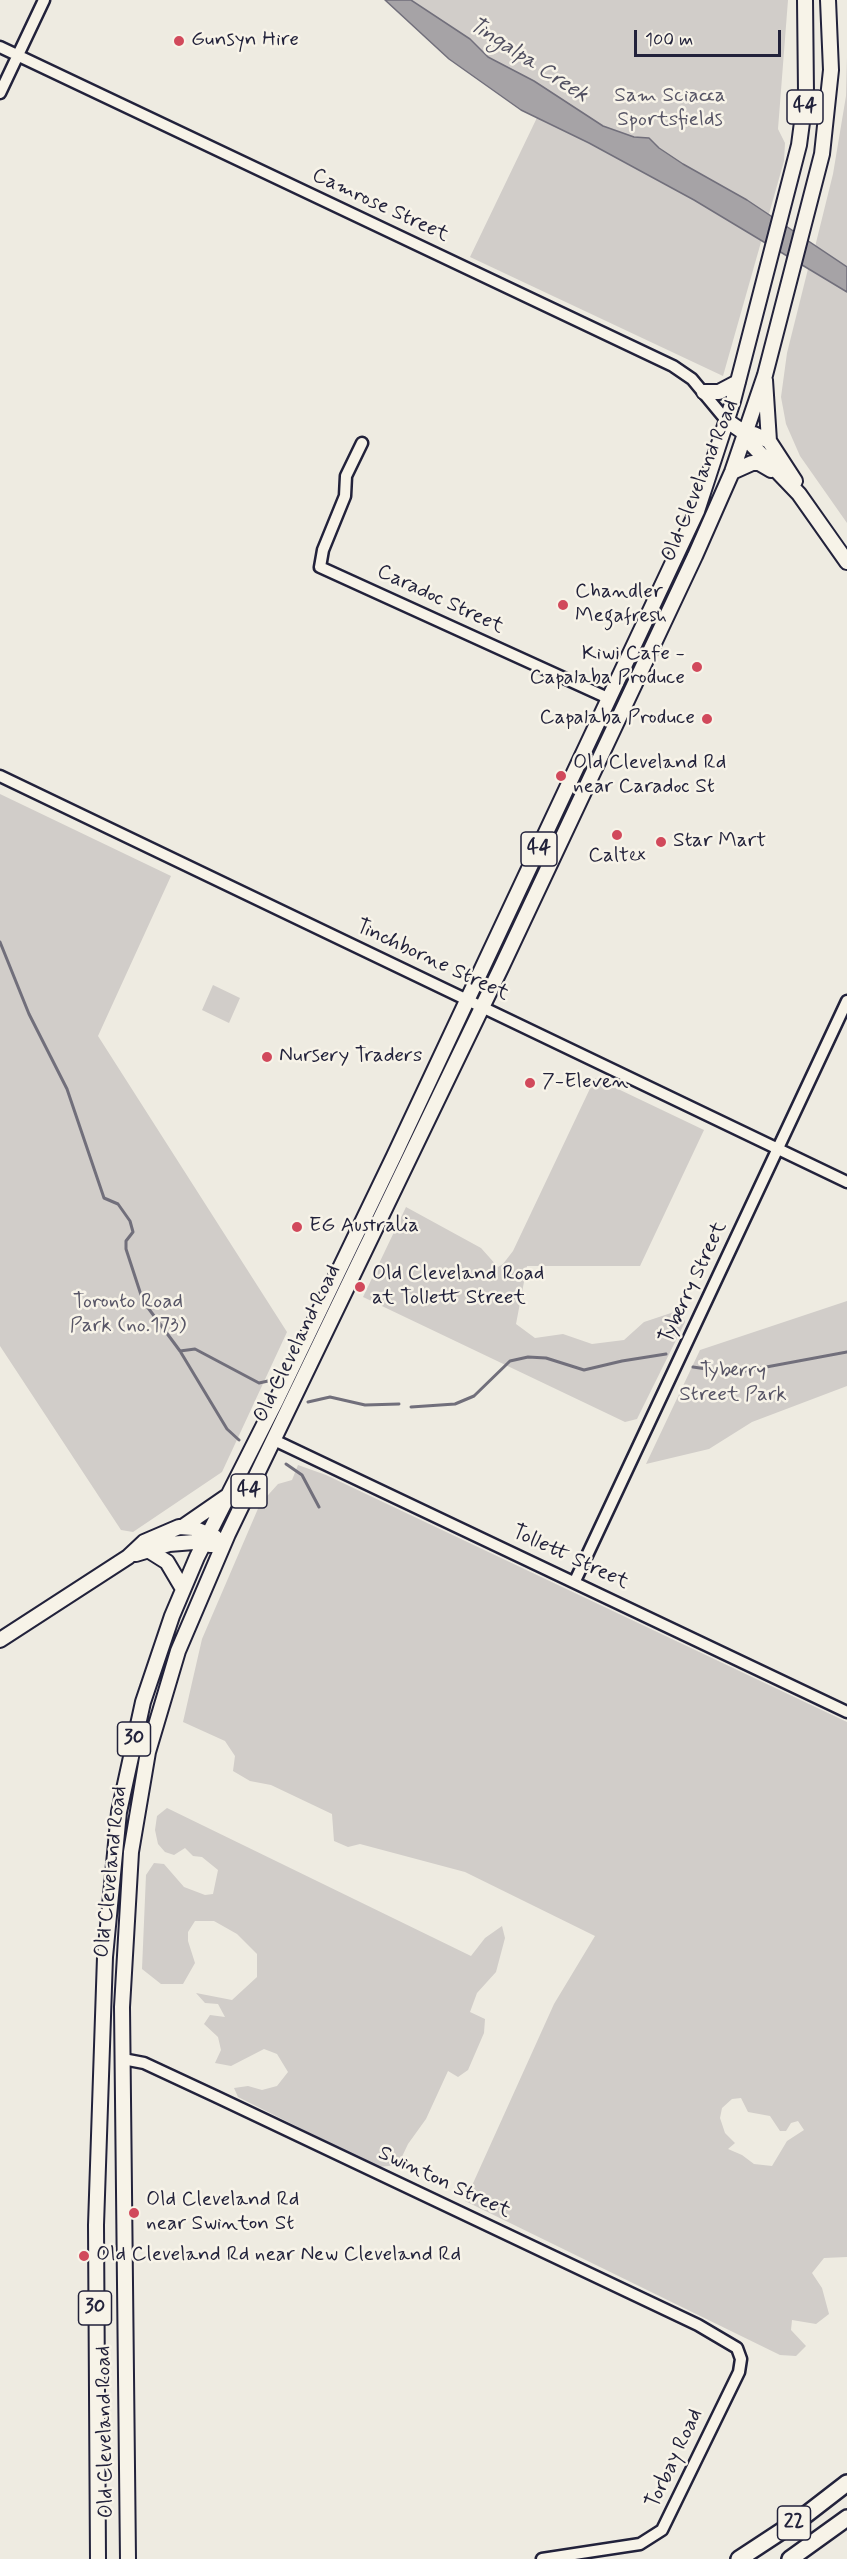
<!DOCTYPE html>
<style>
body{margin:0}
#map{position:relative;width:847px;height:2559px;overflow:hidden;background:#eeebe1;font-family:Mynerve,sans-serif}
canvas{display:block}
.scale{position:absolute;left:634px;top:30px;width:147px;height:27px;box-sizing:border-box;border:3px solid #22223b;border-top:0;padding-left:8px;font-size:18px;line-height:21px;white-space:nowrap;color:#22223b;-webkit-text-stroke:4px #f7f3e8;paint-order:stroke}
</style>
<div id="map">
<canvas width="847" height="2559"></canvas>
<div class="scale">100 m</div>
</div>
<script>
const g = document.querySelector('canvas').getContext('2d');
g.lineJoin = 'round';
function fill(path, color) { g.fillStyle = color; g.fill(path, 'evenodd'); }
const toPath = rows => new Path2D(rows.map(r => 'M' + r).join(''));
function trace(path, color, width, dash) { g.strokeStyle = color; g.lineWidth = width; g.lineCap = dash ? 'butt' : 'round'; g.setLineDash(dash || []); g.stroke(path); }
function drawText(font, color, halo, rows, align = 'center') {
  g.font = font + ' Mynerve,sans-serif'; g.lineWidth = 5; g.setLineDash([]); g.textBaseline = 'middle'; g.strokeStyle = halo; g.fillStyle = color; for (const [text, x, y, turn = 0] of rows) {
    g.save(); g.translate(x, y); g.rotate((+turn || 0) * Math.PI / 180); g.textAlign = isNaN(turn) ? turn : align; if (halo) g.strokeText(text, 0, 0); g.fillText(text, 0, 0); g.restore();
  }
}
fill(toPath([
 [403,0,788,0,778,129,785,143,784,161,723,376,470,257,545,101],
 [847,57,847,284,812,259,833,174,846,96],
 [808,269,847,292,847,523,800,456,786,424,781,397,787,353],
 [0,794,171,876,98,1036,287,1332,222,1472,133,1532,121,1530,0,1346],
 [213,985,240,998,229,1023,202,1010],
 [595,1078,704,1130,640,1266,527,1266,516,1324,535,1338,563,1334,592,1344,624,1340,644,1322,680,1310,685,1322,637,1419,625,1422,363,1297,406,1207,481,1248,498,1267,503,1264,513,1251],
 [847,1301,847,1386,752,1422,709,1449,646,1464,700,1350],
 [298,1465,326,1475,847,1722,847,2257,824,2258,812,2273,822,2288,829,2314,816,2324,792,2320,791,2330,806,2346,796,2356,780,2355,465,2201,554,2004,595,1936,465,1872,360,1844,348,1847,334,1841,332,1814,271,1785,250,1781,233,1771,235,1756,225,1741,183,1722,202,1639,260,1504,278,1484,292,1480],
 [741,2098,748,2112,770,2116,780,2131,786,2131,791,2123,798,2121,804,2130,787,2141,772,2166,754,2164,742,2155,728,2149,735,2143,725,2133,720,2118,722,2108,732,2099],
 [167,1808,471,1956,485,1938,502,1926,505,1938,496,1972,477,1993,470,2012,485,2019,484,2033,468,2070,458,2077,448,2071,426,2119,408,2144,398,2165,378,2167,238,2097,234,2088,248,2086,262,2090,277,2086,288,2072,277,2054,264,2049,231,2066,215,2063,221,2050,218,2037,204,2024,210,2015,225,2017,218,2004,205,2003,196,1993,232,2000,257,1977,257,1954,237,1934,214,1921,195,1921,188,1932,188,1941,195,1963,183,1984,161,1984,142,1969,146,1875,154,1863,164,1864,184,1887,205,1895,213,1894,218,1870,202,1857,193,1856,185,1848,174,1855,165,1852,158,1844,155,1830,157,1816]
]), '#d1cdc9');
const water = toPath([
 [385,0,411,0,470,39,488,57,534,81,603,126,634,137,649,138,659,148,683,164,747,200,847,267,847,292,694,200,589,143,521,110,449,59,385,0]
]);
fill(water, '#a6a3a6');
trace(water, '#716f7b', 1.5);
trace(toPath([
 [0,942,29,1014,67,1089,104,1198,118,1204,130,1221,133,1232,126,1241,126,1249,143,1301,180,1351,227,1429,239,1440],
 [180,1351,195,1349,259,1383,268,1381],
 [693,1367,734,1373,847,1352],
 [308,1402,330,1397,365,1405,399,1404],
 [411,1407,455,1404,474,1396,510,1361,528,1357,546,1358,584,1370,622,1361,666,1354],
 [286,1464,302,1475,319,1507]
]), '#716f7b', 3);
const minor = toPath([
 [0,47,673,366,692,379,726,420],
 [0,93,44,0],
 [362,443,346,476,345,496,323,550,320,567,610,699],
 [0,776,847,1182],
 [274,1440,847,1712],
 [575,1581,847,1001],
 [123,2059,144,2063,217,2097,698,2325,737,2348,741,2359,739,2372,662,2530,640,2544,542,2559]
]);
const major = toPath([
 [765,380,769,441],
 [704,392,719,392,738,382],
 [726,420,746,434,753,446,799,494,847,562],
 [746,434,754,434,769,441,795,481],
 [732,472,752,463,759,463,771,470],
 [184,1526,226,1497],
 [148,1550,167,1562,183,1589],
 [136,1554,169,1544,194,1542,211,1545],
 [0,1640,128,1557,144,1542,179,1527,193,1528,215,1537],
 [98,2559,96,2225,105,1957,119,1812,143,1702,172,1616,197,1557,276,1401,394,1156,697,511,733,401,799,145,806,92,805,0],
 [128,2559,122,2007,131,1852,148,1752,178,1651,228,1534,502,966,695,556,732,472,765,375,822,154,831,70,828,0]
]);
const highway = toPath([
 [739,2559,803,2517,847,2483],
 [790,2559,847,2518]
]);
trace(minor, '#22223b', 15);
trace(major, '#22223b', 18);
trace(highway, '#22223b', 20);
trace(minor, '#f7f3e8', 10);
trace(major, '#f7f3e8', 14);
trace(highway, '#f7f3e8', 15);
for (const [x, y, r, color] of [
 [179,41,6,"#d1495b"],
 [563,605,6,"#d1495b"],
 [697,667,6,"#d1495b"],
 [707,719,6,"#d1495b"],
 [561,776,6,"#d1495b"],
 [617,835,6,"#d1495b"],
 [661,842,6,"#d1495b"],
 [267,1057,6,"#d1495b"],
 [530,1083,6,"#d1495b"],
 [297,1227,6,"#d1495b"],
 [360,1287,6,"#d1495b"],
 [134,2213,6,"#d1495b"],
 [84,2256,6,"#d1495b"]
]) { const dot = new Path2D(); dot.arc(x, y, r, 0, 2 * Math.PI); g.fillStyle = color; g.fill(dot); trace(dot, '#f7f3e8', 2); }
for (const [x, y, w] of [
 [805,107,36],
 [539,849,36],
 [249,1491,36],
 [134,1739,33],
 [95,2308,33],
 [794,2523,33]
]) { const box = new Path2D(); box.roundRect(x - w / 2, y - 17, w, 34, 4.5); g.fillStyle = '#f7f3e8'; g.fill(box); trace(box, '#22223b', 1.5); }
drawText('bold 20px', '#22223b', null, [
 ["44",805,107],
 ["44",539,849],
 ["44",249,1491],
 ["30",134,1739],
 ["30",95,2308],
 ["22",794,2523]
]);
drawText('21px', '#22223b', '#f7f3e8', [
 ["Gunsyn Hire",191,41],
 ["Chandler",575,593],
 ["Megafresh",575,617],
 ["Kiwi Cafe -",685,655,"right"],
 ["Capalaba Produce",685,679,"right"],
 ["Capalaba Produce",695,719,"right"],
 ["Old Cleveland Rd",573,764],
 ["near Caradoc St",573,788],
 ["Star Mart",673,842],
 ["Caltex",617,857,"center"],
 ["Nursery Traders",279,1057],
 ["7-Eleven",542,1083],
 ["EG Australia",309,1227],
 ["Old Cleveland Road",372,1275],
 ["at Tollett Street",372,1299],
 ["Old Cleveland Rd",146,2201],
 ["near Swinton St",146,2225],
 ["Old Cleveland Rd near New Cleveland Rd",96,2256]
], 'left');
drawText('21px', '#575566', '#f7f3e8', [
 ["Sam Sciacca",670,97],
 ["Sportsfields",670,121],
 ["Toronto Road",128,1303],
 ["Park (no.173)",128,1327],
 ["Tyberry",733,1372],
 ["Street Park",733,1396]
]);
drawText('21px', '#22223b', '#f7f3e8', [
 ["Camrose Street",380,206,25],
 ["Old Cleveland Road",701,481,-68],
 ["Caradoc Street",440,600,25],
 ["Tinchborne Street",432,961,25],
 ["Tyberry Street",694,1283,-65],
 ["Old Cleveland Road",298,1344,-64],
 ["Tollett Street",570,1558,25],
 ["Old Cleveland Road",112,1872,-84],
 ["Swinton Street",444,2183,25],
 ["Old Cleveland Road",106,2432,-91],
 ["Torbay Road",675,2459,-65]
]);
drawText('italic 22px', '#504f60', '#f7f3e8', [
 ["Tingalpa Creek",528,61,33]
]);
</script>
